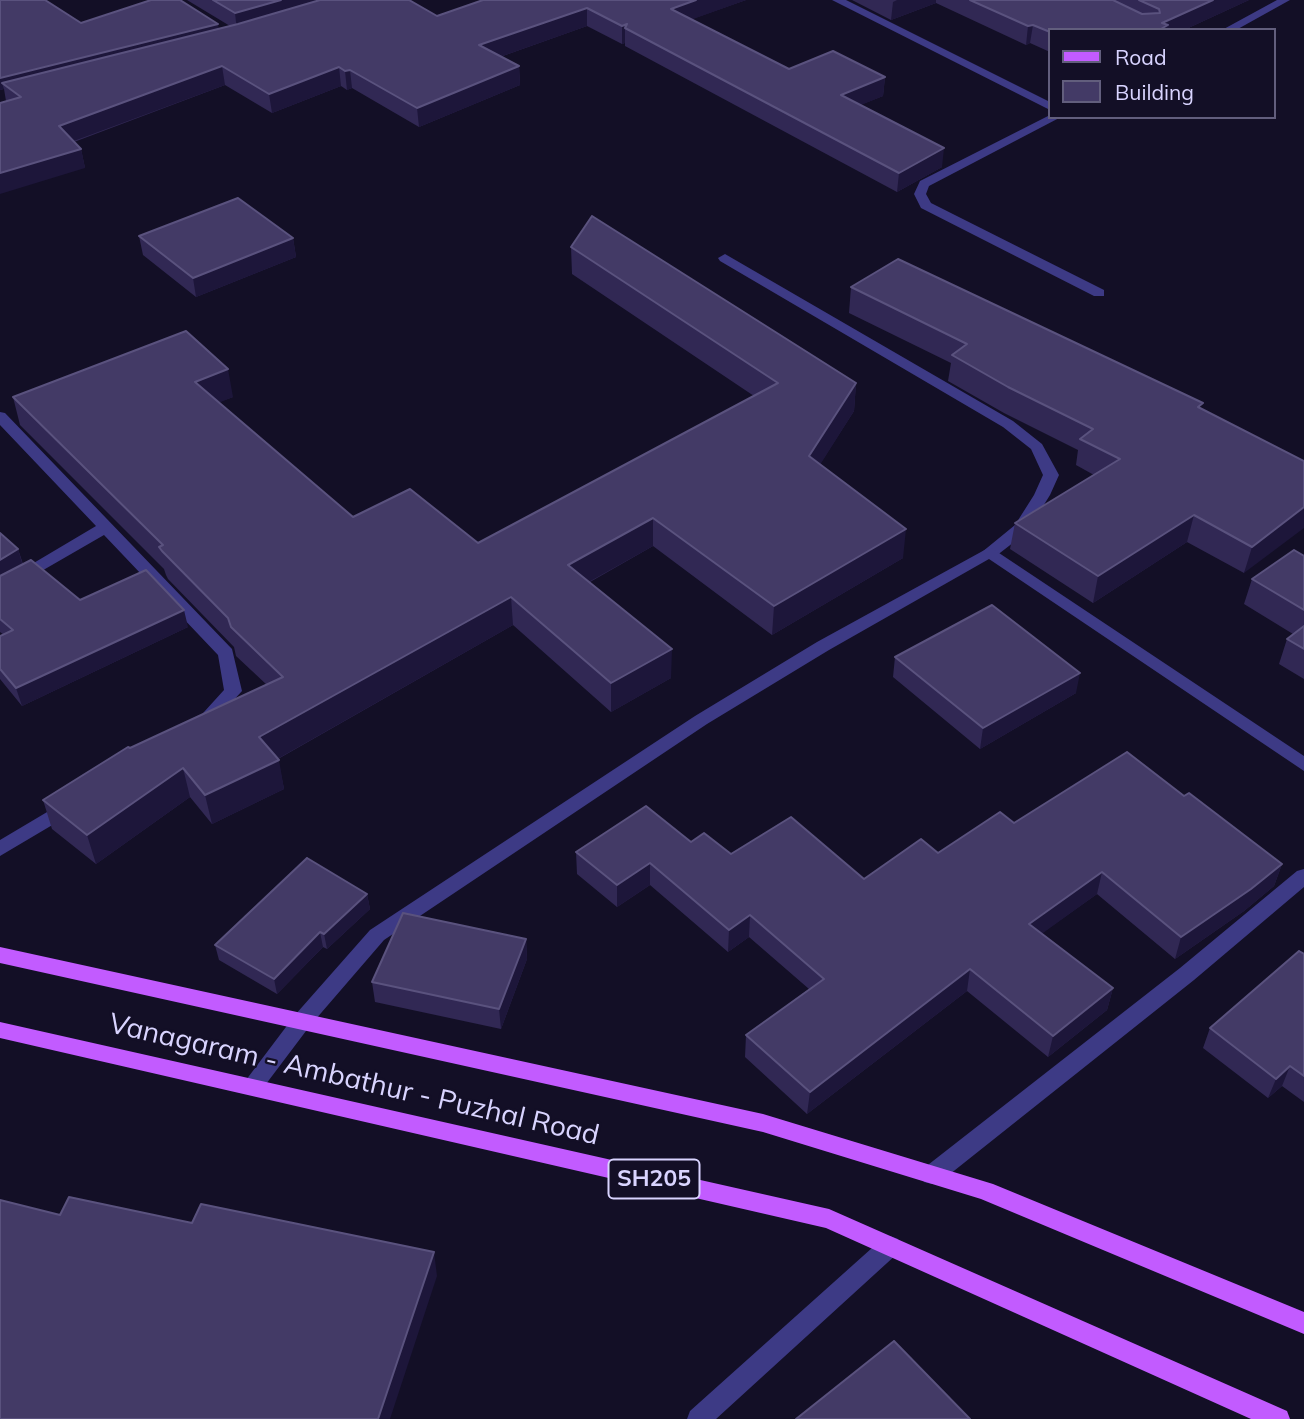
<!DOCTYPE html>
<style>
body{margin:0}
#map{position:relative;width:1304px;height:1419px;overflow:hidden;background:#130f26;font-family:Mulish,sans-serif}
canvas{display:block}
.legend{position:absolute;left:1048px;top:28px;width:228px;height:91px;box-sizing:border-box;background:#130f26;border:2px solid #625e7d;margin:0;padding:9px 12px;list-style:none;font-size:21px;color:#d9d4ff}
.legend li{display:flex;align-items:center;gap:14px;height:35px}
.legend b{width:35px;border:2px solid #625e7d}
</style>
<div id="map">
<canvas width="1304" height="1419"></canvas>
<ul class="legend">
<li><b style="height:9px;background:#c25bff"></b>Road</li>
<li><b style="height:19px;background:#433a66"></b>Building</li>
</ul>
</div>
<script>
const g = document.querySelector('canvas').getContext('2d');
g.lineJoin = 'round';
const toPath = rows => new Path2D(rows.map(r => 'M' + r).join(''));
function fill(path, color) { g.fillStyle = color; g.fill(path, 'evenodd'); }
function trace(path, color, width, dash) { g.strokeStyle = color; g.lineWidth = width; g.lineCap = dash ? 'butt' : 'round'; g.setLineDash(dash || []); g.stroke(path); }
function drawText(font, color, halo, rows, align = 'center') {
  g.font = font + ' Mulish,sans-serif'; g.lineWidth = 5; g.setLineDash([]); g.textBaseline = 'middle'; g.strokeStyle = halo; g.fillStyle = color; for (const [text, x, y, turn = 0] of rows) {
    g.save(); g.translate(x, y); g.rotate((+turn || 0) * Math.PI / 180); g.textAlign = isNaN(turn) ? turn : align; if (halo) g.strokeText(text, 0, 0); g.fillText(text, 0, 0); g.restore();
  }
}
fill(toPath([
 [725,254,1013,421,1042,444,1059,475,1050,495,1027,532,996,556,990,557,982,552,1015,525,1034,495,1043,475,1031,449,1003,427,720,261,718,258,725,254]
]), '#3d3a85');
fill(toPath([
 [832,0,846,0,1050,102,1050,110,832,0],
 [1277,0,1290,0,1236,30,1222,30,1277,0],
 [1050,115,1050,117,1061,117,929,186,926,194,931,203,1104,290,1104,296,1094,296,921,208,914,194,920,181,1050,115],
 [0,412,5,413,232,649,242,691,209,727,197,727,194,723,224,690,218,655,104,535,0,595,0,583,96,526,0,425,0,412],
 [990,547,1304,756,1304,771,989,559,829,650,707,724,384,940,309,1027,260,1092,253,1095,246,1092,243,1086,246,1080,295,1015,370,930,695,716,817,642,990,547],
 [69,799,76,801,78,806,76,811,0,856,0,840,69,799],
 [1304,869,1304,887,1194,980,940,1182,932,1184,924,1182,921,1175,924,1168,1180,968,1297,871,1304,869],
 [890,1236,898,1239,901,1246,898,1253,716,1419,687,1419,690,1411,882,1239,890,1236]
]), '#3d3a85');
fill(toPath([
 [0,947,763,1114,993,1184,1304,1312,1304,1334,981,1199,763,1132,0,963,0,947],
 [0,1022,829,1209,1287,1411,1290,1419,1251,1419,826,1228,0,1038,0,1022]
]), '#c25bff');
fill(toPath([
 [0,0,81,23,218,29,230,26,187,0,409,0,437,16,483,0,746,0,692,19,789,69,885,77,883,96,860,105,942,167,897,192,625,46,625,43,622,44,587,26,500,57,519,66,520,85,419,127,352,88,347,90,341,86,272,113,225,85,74,142,81,149,85,168,6,101,4,89,0,90],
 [852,0,1249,0,1184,30,1050,30,1050,52,1030,43,1026,45,936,3,891,20],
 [139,236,293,238,296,257,196,297,143,255],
 [571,247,856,383,854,411,820,464,903,558,772,635,653,546,590,582,671,678,611,712,513,625,278,759,284,789,212,824,190,797,96,864,52,829,43,800,130,748,267,685,236,656,234,647,168,579,166,575,164,569,20,425,13,397,233,397,219,402,353,517,478,543,754,396,572,274],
 [851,287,1202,409,1304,461,1244,573,1187,542,1093,603,1010,549,1015,523,1094,475,1076,465,1078,450,1004,413,948,381,951,363,849,313],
 [0,533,18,549,23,564,80,600,188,627,22,706,0,679,0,636,4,635,0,632],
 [1304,556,1304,679,1279,664,1287,639,1293,634,1244,604,1252,579],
 [895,657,1076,693,980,749,893,677],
 [1184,796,1282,864,1274,886,1244,911,1175,959,1097,894,1042,933,1113,988,1107,1010,1048,1057,967,991,807,1114,745,1057,746,1035,809,989,749,937,728,952,650,885,617,907,577,874,576,852,691,842,731,854,864,879,938,853,1014,823],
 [367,894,370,909,327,949,323,947,277,994,219,960,215,945],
 [526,939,527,959,501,1029,375,1002,372,982],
 [1304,954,1304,1102,1282,1086,1268,1098,1203,1048,1210,1028]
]), '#312854');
fill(toPath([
 [281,0,346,0,237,31,235,13],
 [696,0,746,0,671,27,671,9],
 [897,0,936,0,936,3,891,20,893,2],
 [1213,0,1249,0,1184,30,1159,30,1162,23],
 [587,8,587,26,480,64,479,45],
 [218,24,220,36,2,83,4,89,0,90,0,78],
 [627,24,625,28,625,43,622,44,622,26],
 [1033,25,1030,43,1026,45,1028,26],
 [222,66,225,85,63,145,59,126],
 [519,66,520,85,419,127,417,108],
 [339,67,341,86,272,113,269,94],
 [350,70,352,88,347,90,345,71],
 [885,77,883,96,839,114,841,95],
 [944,148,942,167,897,192,899,173],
 [81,149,85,168,0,194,0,173],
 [293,238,296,257,196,297,193,278],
 [228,369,233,397,201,410,195,382],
 [856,383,854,411,808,484,809,456],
 [1304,507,1304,528,1244,573,1252,547],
 [1194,515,1187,542,1093,603,1098,576],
 [653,518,653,546,569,593,568,565],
 [906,529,903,558,772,635,774,606],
 [18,549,23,566,0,580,0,560],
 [511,597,513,625,265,766,259,737],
 [184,610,188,627,22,706,16,688],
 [672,649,671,678,611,712,611,683],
 [1080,673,1076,693,980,749,983,728],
 [279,760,284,789,212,824,205,795],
 [183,768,190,797,96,864,87,835],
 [650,863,650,885,617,907,617,885],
 [1282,864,1274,886,1244,911,1175,959,1181,937],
 [1102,872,1097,894,1025,946,1029,924],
 [367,894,370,909,327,949,324,934],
 [750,915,749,937,728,952,729,930],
 [320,932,323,947,277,994,274,979],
 [526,939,527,959,501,1029,499,1009],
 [970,969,967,991,807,1114,810,1092],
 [1113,988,1107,1010,1048,1057,1053,1036],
 [1290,1066,1282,1086,1268,1098,1276,1079],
 [434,1252,437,1276,390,1419,378,1419]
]), '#1d163a');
const building = toPath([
 [0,0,45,0,81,23,151,0,180,0,218,24,0,78,0,0],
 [213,0,281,0,235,13,213,0],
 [320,0,409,0,437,16,483,0,696,0,671,9,789,69,833,51,885,77,841,95,944,148,899,173,625,28,627,24,622,26,587,8,479,45,519,66,417,108,350,70,345,71,339,67,269,94,222,66,59,126,81,149,0,173,0,103,21,97,2,83,238,24,320,0],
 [970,0,1113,0,1142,14,1160,13,1159,9,1139,0,1213,0,1162,23,1168,25,1159,30,1050,30,1050,32,1033,25,1028,26,970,0],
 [238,198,293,238,193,278,139,236,238,198],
 [592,216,856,383,809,456,906,529,774,606,653,518,568,565,672,649,611,683,511,597,259,737,279,760,205,795,183,768,87,835,43,800,128,747,130,748,283,677,231,627,228,618,162,551,159,547,163,545,13,397,186,331,228,369,195,382,353,517,410,489,478,543,778,383,571,247,592,216],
 [898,259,1203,403,1198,407,1304,461,1304,507,1252,547,1194,515,1098,576,1015,523,1120,459,1080,439,1093,429,1008,387,952,355,967,344,851,287,898,259],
 [0,533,18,549,0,560,0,533],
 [1294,550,1304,556,1304,610,1252,579,1294,550],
 [31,560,80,600,146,570,184,610,16,688,0,669,0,636,13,630,0,619,0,576,31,560],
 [992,605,1080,673,983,728,895,657,992,605],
 [1304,626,1304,649,1287,639,1304,626],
 [1127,752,1184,796,1189,793,1282,864,1251,889,1181,937,1102,872,1029,924,1113,988,1053,1036,970,969,810,1092,746,1035,824,979,750,915,729,930,650,863,617,885,576,852,646,806,691,842,704,833,731,854,791,817,864,879,921,839,938,853,1000,812,1014,823,1127,752],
 [307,858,367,894,324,934,320,932,274,979,215,945,307,858],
 [403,913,526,939,499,1009,372,982,403,913],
 [1299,951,1304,954,1304,1076,1290,1066,1276,1079,1210,1028,1299,951],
 [69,1197,192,1223,201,1204,434,1252,378,1419,0,1419,0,1200,60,1215,69,1197],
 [894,1341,970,1419,796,1419,894,1341]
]);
fill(building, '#433a66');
trace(building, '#5a527e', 2);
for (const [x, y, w] of [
 [654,1179,91]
]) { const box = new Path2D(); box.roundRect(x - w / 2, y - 19.5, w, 39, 5); g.fillStyle = '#130f26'; g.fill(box); trace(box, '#d9d4ff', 2); }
drawText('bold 23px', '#d9d4ff', null, [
 ["SH205",654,1179]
]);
drawText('28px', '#d9d4ff', '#130f26', [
 ["Vanagaram - Ambathur - Puzhal Road",354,1080,13]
]);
</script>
